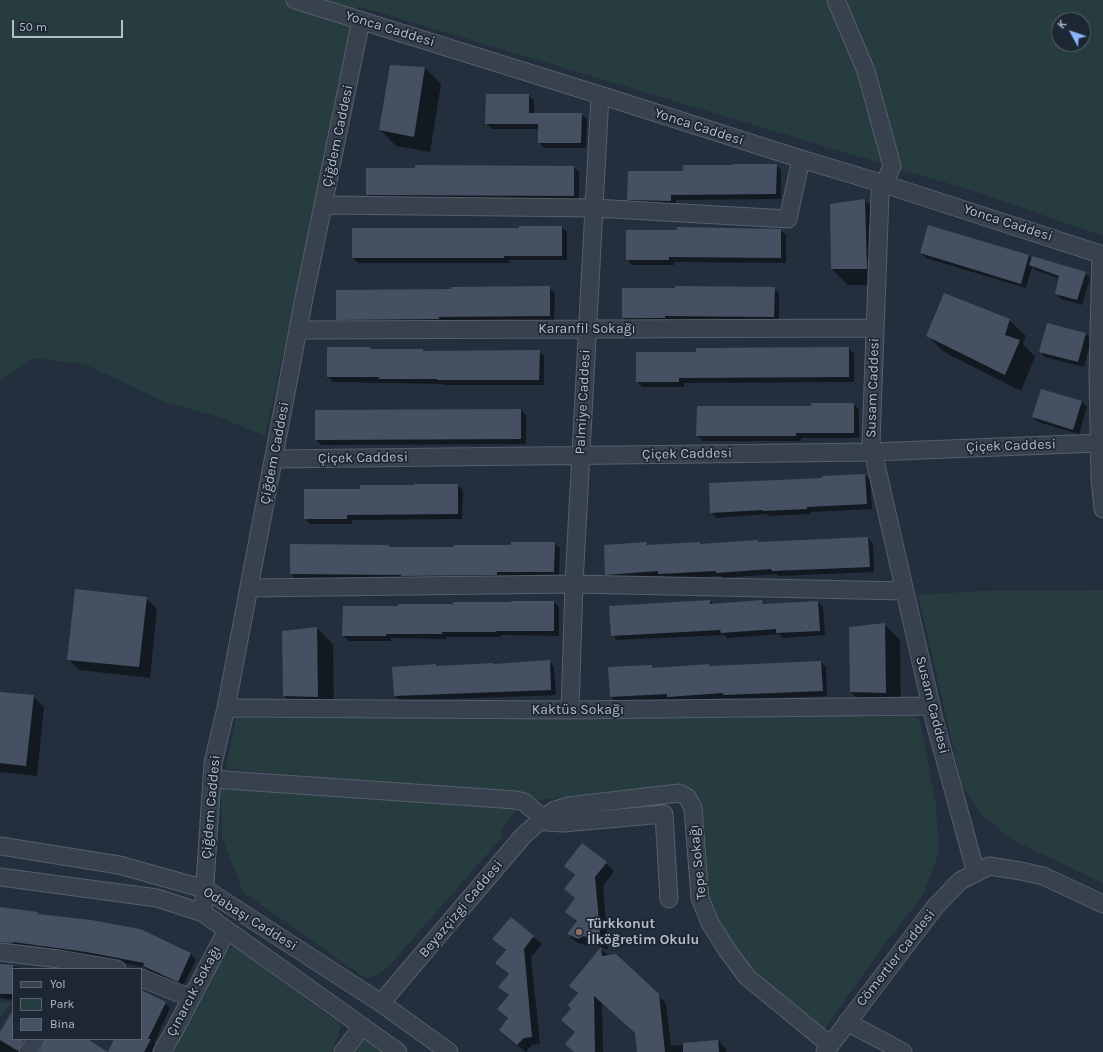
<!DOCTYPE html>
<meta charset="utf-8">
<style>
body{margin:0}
#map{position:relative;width:1103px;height:1052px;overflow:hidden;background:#242f3e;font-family:Karla,sans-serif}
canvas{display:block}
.legend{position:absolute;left:12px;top:968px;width:130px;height:72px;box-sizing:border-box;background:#1d2633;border:1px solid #59626f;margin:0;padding:5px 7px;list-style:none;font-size:12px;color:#b4bcc9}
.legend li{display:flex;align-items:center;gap:8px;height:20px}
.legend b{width:20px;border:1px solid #59626f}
.north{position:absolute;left:1051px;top:12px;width:40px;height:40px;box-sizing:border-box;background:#1d2633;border:1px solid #59626f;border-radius:50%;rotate:310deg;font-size:11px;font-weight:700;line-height:16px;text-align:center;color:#b4bcc9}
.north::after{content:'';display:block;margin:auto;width:14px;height:18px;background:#8ab4f8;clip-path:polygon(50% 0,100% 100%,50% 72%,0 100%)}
.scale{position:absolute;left:12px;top:20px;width:111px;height:18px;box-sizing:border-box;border:2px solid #b4bcc9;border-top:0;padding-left:5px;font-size:12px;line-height:14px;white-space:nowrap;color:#b4bcc9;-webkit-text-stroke:3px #1d2633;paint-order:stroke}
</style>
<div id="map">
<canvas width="1103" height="1052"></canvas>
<ul class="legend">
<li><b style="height:5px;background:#38414e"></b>Yol</li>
<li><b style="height:11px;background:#263c3f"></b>Park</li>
<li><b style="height:11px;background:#455162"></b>Bina</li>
</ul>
<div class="north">K</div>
<div class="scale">50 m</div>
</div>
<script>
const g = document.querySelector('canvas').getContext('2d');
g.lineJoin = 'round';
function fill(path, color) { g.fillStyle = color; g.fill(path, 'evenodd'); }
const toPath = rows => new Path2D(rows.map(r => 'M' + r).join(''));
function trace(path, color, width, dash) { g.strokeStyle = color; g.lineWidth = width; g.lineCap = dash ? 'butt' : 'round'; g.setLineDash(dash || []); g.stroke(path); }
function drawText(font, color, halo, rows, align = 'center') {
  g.font = font + ' Karla,sans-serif'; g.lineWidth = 3.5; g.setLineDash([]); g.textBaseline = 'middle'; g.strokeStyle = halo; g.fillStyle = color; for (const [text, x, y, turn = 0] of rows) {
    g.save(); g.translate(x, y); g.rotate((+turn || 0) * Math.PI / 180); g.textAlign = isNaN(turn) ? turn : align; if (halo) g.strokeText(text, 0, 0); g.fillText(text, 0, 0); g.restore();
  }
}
fill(toPath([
 [0,0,1103,0,1103,236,980,193,358,6,265,436,222,418,165,402,84,364,32,358,0,381],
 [1059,20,1083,20,1083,44,1059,44],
 [1103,590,1103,883,1012,840,983,816,962,785,918,595,979,591],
 [914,715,920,720,936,806,939,852,924,892,916,905,885,943,822,1033,749,969,707,906,696,795,577,797,538,800,477,790,226,769,236,718],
 [221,786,516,807,516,811,501,829,503,836,389,966,378,975,365,978,243,892,222,838],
 [234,946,341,1025,332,1052,174,1052,225,952],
 [0,1002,12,1002,0,1016],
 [366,1039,383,1052,356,1052]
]), '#263c3f');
fill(toPath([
 [391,66,425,68,441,84,430,152,396,146,380,130],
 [529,95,534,101,534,114,581,114,587,119,586,148,544,148,539,142,539,129,492,129,486,124],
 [776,165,781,170,781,199,676,200,676,206,634,205,628,199,684,172],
 [573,167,579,172,579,201,372,200,367,195,367,169],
 [865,200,881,216,882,285,848,285,832,269,831,205],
 [562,227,567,232,567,260,509,260,509,263,358,263,353,258,520,229],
 [780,230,786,235,786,263,674,262,674,265,632,265,627,259],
 [921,253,1029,256,1032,259,1085,273,1090,278,1082,305,1061,299,1056,293,1060,279,1035,270,1032,267,1026,288,926,258],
 [549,287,555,293,554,321,342,325,337,319],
 [774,288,779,293,779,321,628,323,623,318],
 [1009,320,1026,336,1023,344,1035,357,1021,391,944,352,928,336],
 [1047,324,1086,334,1091,340,1084,367,1045,357,1040,351],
 [370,348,372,350,422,350,424,352,539,351,544,356,544,385,444,385,442,384,333,382,328,377],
 [849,348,854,354,854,382,684,383,684,387,642,387,637,381,697,353],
 [1041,390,1082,402,1087,407,1079,434,1038,422,1033,417],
 [854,404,859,410,859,438,801,438,801,441,703,441,697,436,812,407],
 [521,410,526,415,526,444,321,445,316,439],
 [865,475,870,480,872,509,811,512,811,514,769,516,768,514,717,518,711,512,823,479],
 [457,485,463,490,462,519,352,520,352,524,310,524,305,518,360,490],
 [868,538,873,543,874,572,778,576,776,574,722,578,721,576,664,579,662,576,611,579,606,574,647,543,649,546,699,543,701,545,757,541,759,543],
 [554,543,560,548,559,577,406,580,296,579,291,573,389,546,391,548,455,548],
 [146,598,157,609,150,678,79,670,68,659],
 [710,601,713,604,762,601,765,605,818,602,823,607,825,635,783,638,779,634,727,638,724,635,617,640,612,635],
 [554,602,559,607,559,636,501,635,501,637,446,637,446,639,391,638,391,641,349,641,343,636,454,605],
 [884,624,900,640,901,708,867,708,851,692,850,628],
 [317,628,333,644,334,712,300,712,284,696],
 [549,661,554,667,556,695,400,701,395,696,435,665,437,667],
 [821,662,826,667,827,696,729,700,727,698,673,702,670,699,616,702,611,697,651,666,654,669,708,665,710,667],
 [0,693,33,696,44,707,37,776,0,772],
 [606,863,614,871,603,886,608,950,593,943,587,946,576,942,568,934,577,922,566,911,576,899,565,889,575,876,565,866],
 [0,908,38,913,40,915,140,930,191,954,196,960,183,986,149,971,144,967,58,951,44,951,41,947,0,942],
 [511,918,542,944,531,957,540,1044,532,1045,526,1052,508,1038,500,1030,509,1019,498,1009,509,996,500,987,509,975,496,963,506,951,494,939],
 [601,949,609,956,658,995,666,1004,671,1046,718,1041,726,1049,726,1052,638,1052,636,1033,602,1002,603,1052,574,1052,576,1033,571,1028,572,1009,578,994,570,986],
 [0,965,30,969,13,969,13,1000,0,998],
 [141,991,165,1003,170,1008,154,1044,155,1045,152,1052,109,1052,116,1039,141,1039],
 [13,1012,13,1039,33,1039,25,1052,0,1052,0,1034]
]), '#0007');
fill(toPath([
 [390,65,425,67,414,137,379,130],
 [486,94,529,94,529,113,582,113,581,143,538,143,538,124,485,124],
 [733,164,777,164,776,194,671,195,671,201,627,200,628,171,683,171,683,165,733,165],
 [415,165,574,166,574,196,366,195,366,168,415,168],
 [865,199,867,269,831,269,830,204],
 [928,225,1029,255,1021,284,920,253],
 [519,226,562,226,562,256,504,256,504,258,352,258,352,228,519,228],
 [677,227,781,229,781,258,669,257,669,260,626,260,626,230,677,230],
 [1032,256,1086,272,1077,300,1055,294,1059,276,1029,265],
 [550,286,550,316,439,317,439,319,336,320,336,290,451,289,451,287],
 [675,286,775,287,774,317,665,316,665,318,622,318,622,288,675,288],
 [944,293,1010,319,1005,335,1020,340,1005,375,926,336],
 [1047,323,1086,333,1078,362,1039,352],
 [327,347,370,347,370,349,423,349,423,351,540,350,539,380,437,380,437,379,379,379,379,377,327,377],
 [849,347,849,377,679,378,679,382,636,382,636,352,696,352,696,348],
 [1041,389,1082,401,1073,430,1032,417],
 [811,403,854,403,854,433,796,433,796,436,696,436,697,406,811,406],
 [521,409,521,439,315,440,315,410],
 [865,474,867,504,807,507,807,509,763,511,763,510,710,513,709,483,822,478,822,476],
 [414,484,458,484,458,514,347,515,347,519,304,519,304,489,360,489,360,485,414,485],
 [868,537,870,567,772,571,771,569,716,573,716,571,658,574,658,571,605,575,604,545,647,542,647,545,700,542,700,544,758,540,758,542],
 [511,542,555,542,554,572,497,572,497,575,401,576,401,575,290,574,290,544,389,545,389,547,454,547,454,545,511,545],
 [75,589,147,597,139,667,67,660],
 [710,600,710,604,762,600,763,604,818,601,820,631,776,633,776,629,721,633,720,630,611,636,609,606],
 [511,601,554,601,554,631,496,631,496,632,442,632,442,634,386,634,386,636,342,636,343,606,398,606,398,604,453,604,453,602,511,602],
 [885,623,886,693,850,692,849,627],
 [317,627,318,697,283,696,282,631],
 [550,660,551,690,394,696,392,667,436,664,436,666,493,663,493,664],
 [821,661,823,691,723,695,723,693,667,697,667,694,610,697,608,667,652,665,652,668,709,664,709,666],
 [0,692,34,695,26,766,0,763],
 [582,843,607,862,595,877,601,943,584,936,578,939,567,934,577,921,565,912,575,898,564,889,575,875,564,866],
 [0,907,38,912,38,914,91,920,140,929,191,953,178,982,143,966,144,963,86,952,13,942,13,943,0,942],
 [511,917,534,936,524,949,532,1037,524,1038,517,1045,499,1030,508,1018,497,1009,509,995,498,987,509,974,495,963,506,950,492,939],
 [601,947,602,956,616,954,659,994,665,1052,637,1052,635,1033,594,996,595,1052,574,1052,565,1044,575,1032,561,1020,571,1009,568,1005,578,993,569,986],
 [0,964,13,965,13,994,0,994],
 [141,990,166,1002,148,1039,151,1039,144,1052,108,1052,114,1039,141,1039],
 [13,1010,13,1039,24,1039,18,1051,0,1040,0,1032],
 [46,1039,87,1039,108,1052,40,1052],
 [718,1040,719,1052,683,1052,683,1043]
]), '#455162');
const minor = toPath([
 [295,0,600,95,801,159,884,184,1103,255],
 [836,0,866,71,892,166,880,194,871,443,935,723,976,873],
 [324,205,594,208,788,219,801,159],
 [1101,254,1098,375,1100,478,1103,509],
 [298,330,875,328],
 [274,459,873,452,1099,443],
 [249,588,574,584,905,591],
 [226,708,570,710,931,706],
 [570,710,574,584,600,95],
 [212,779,516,800,524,802,547,822,563,823,664,814,669,899],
 [0,846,119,865,205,889,381,1003,449,1052],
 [0,877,157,898,203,913,398,1052],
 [203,913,213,763,226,708,304,298,361,20],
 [0,952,59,959,117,969],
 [141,978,191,998],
 [381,1003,523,836,543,818,555,810,568,806,679,793,687,797,693,808,700,898,710,923,727,950,747,977,830,1045],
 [847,1022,903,1052],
 [28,1052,36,1039],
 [162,1052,173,1033,227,930],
 [343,1052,362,1027],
 [825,1052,935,907,960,881,989,866,1021,871,1043,876,1103,904]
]);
trace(minor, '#565f6c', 19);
trace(minor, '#38414e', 17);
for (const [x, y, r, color] of [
 [579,932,4,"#8d6e63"]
]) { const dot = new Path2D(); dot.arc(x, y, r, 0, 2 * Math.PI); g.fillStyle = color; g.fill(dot); trace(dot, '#1d2633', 1.5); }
drawText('14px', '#b4bcc9', '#1d2633', [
 ["Yonca Caddesi",390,29,17],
 ["Yonca Caddesi",699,127,18],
 ["Çiğdem Caddesi",338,136,-78],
 ["Yonca Caddesi",1008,223,18],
 ["Karanfil Sokağı",587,329],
 ["Susam Caddesi",873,388,-88],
 ["Palmiye Caddesi",583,402,-87],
 ["Çiçek Caddesi",1011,446,-2],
 ["Çiğdem Caddesi",275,453,-79],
 ["Çiçek Caddesi",687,454,-1],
 ["Çiçek Caddesi",363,458,-1],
 ["Susam Caddesi",932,705,76],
 ["Kaktüs Sokağı",578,710],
 ["Çiğdem Caddesi",211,807,-85],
 ["Tepe Sokağı",698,862,-96],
 ["Beyazçizgi Caddesi",461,909,-50],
 ["Odabaşı Caddesi",250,919,32],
 ["Cömertler Caddesi",896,958,-52],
 ["Çınarcık Sokağı",194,991,-62]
]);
drawText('bold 14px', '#b4bcc9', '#1d2633', [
 ["Türkkonut",587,924],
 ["İlköğretim Okulu",587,940]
], 'left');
</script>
